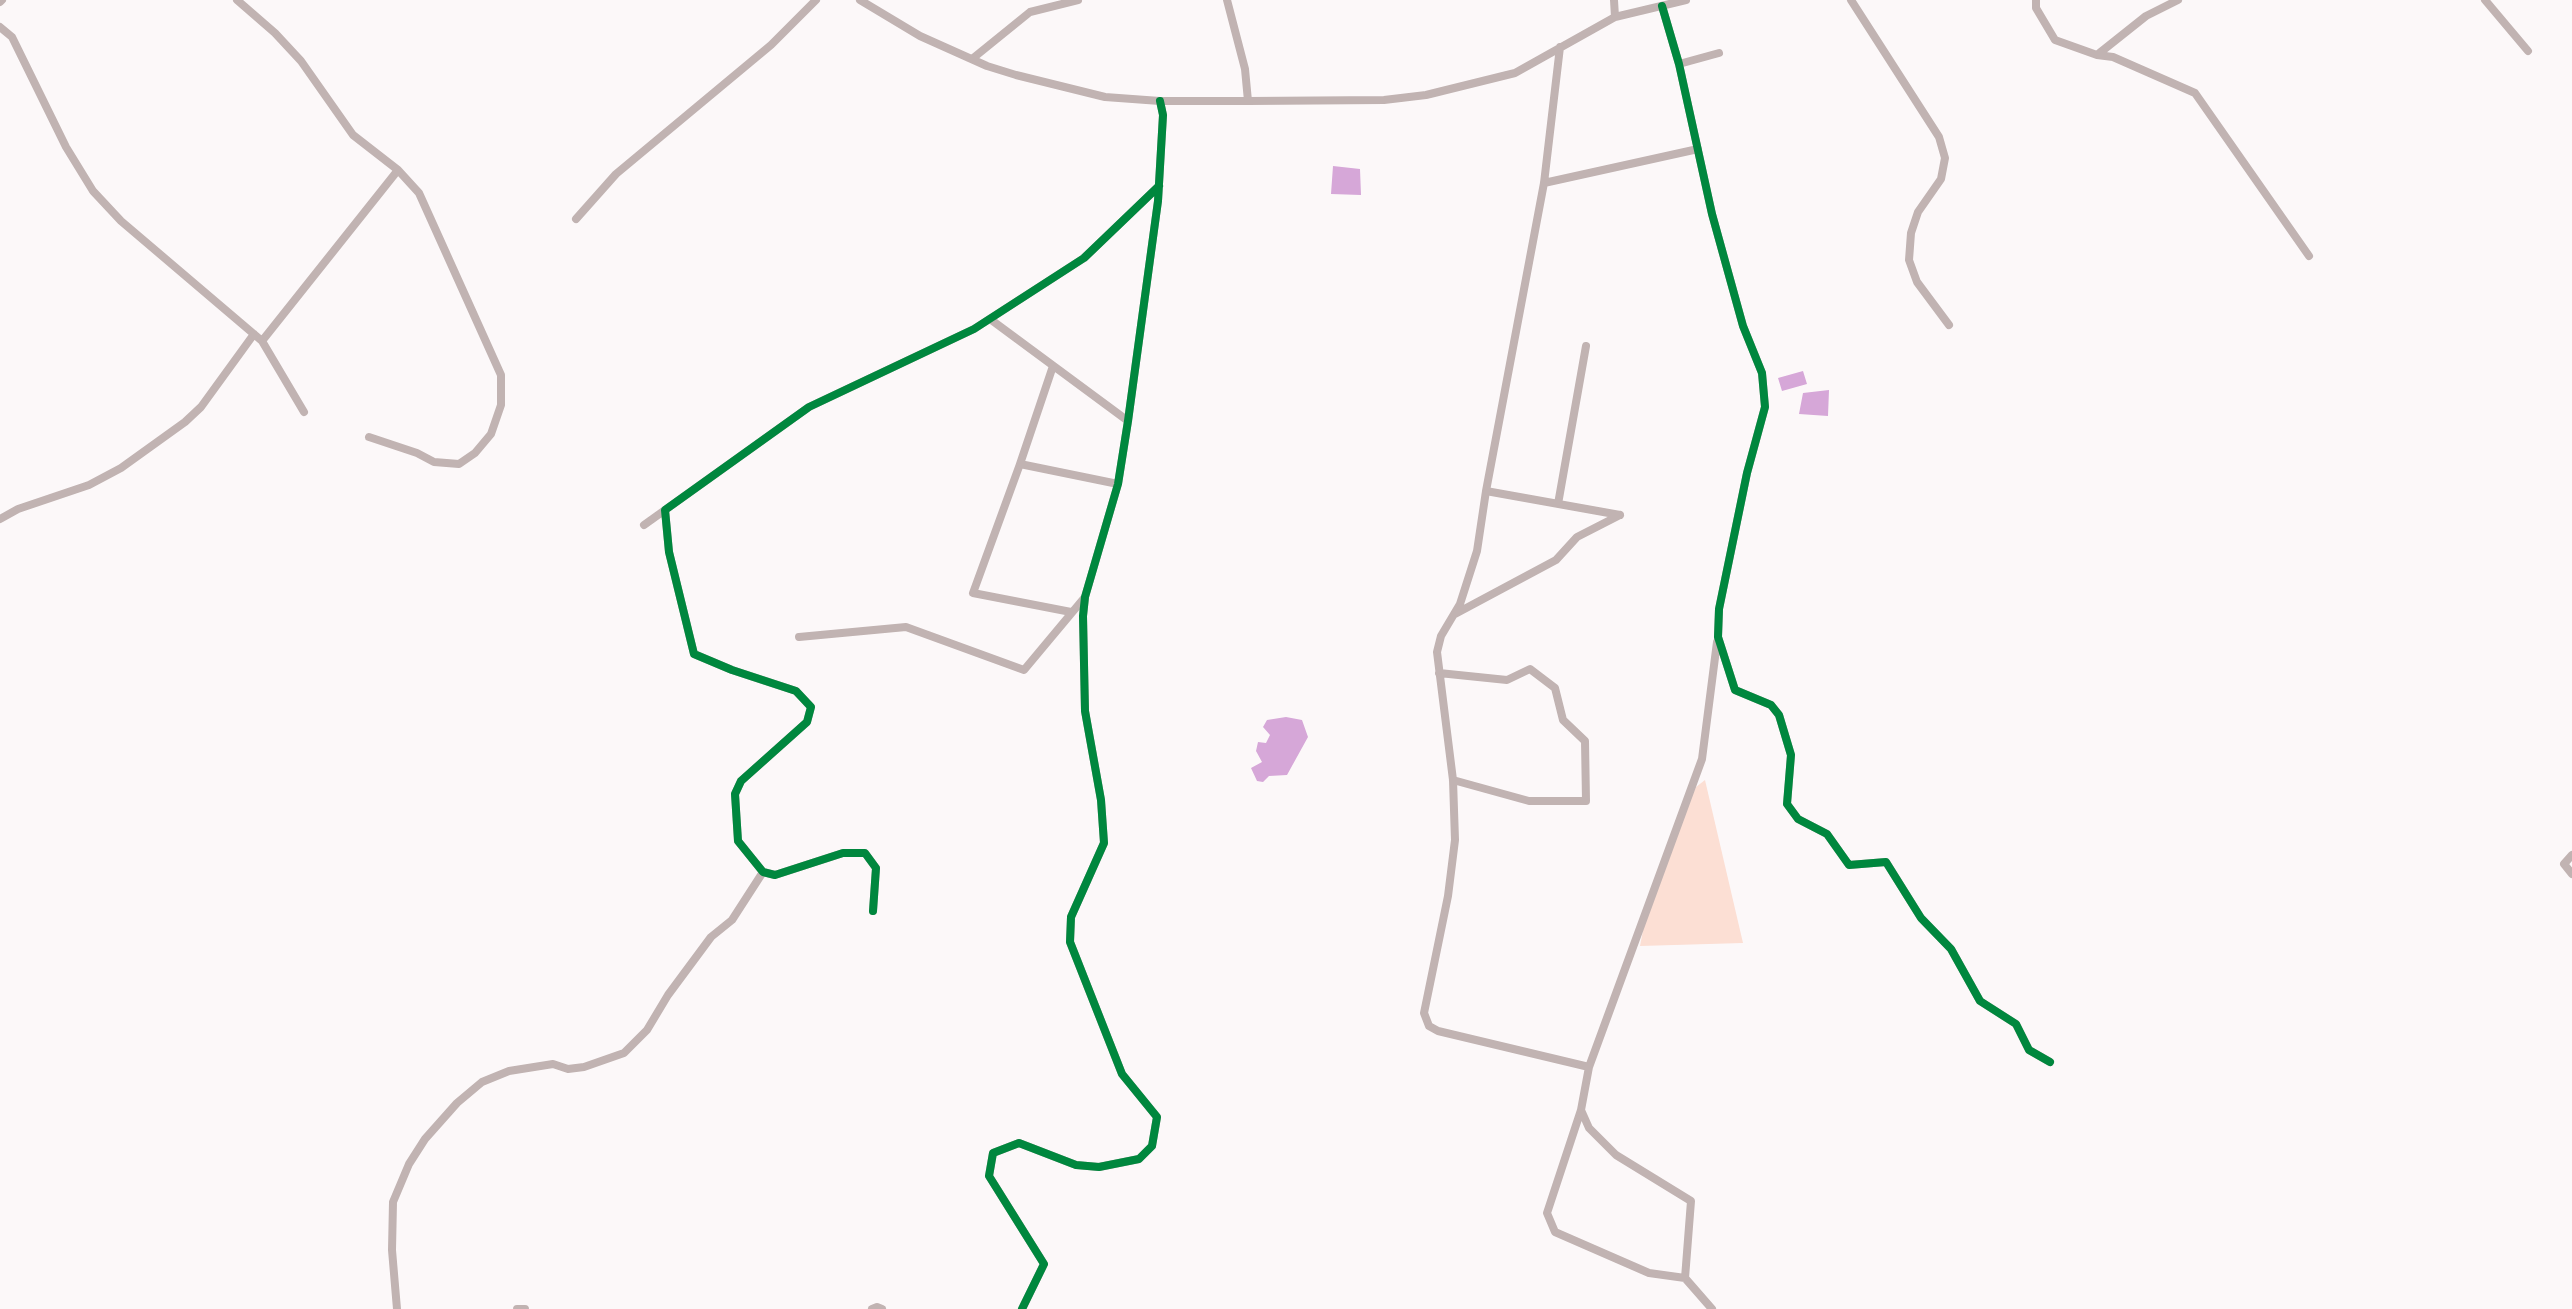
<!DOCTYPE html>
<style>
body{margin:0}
canvas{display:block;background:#fcf8f9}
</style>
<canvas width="2572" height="1309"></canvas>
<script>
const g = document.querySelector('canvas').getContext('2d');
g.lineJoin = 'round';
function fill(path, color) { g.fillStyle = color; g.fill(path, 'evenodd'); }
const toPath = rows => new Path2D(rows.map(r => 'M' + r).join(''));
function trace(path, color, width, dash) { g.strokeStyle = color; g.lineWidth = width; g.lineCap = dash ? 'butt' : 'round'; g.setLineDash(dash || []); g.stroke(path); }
fill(toPath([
 [1705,780,1743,943,1640,946,1645,920,1686,809,1696,787]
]), '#fcdfd4');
fill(toPath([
 [1333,166,1360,169,1361,195,1331,194],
 [1803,371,1807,384,1782,391,1778,378],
 [1829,390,1828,416,1799,414,1803,393],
 [1286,717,1302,720,1308,737,1287,775,1269,776,1263,782,1257,781,1251,768,1262,762,1256,751,1258,742,1266,743,1270,735,1263,727,1267,720]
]), '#d6a7d8');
trace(toPath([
 [237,0,275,33,301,61,353,135,398,170,419,193,501,375,501,405,491,434,475,453,459,464,434,462,417,453,369,437],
 [860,0,920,36,987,66,1016,75,1105,97,1160,101,1248,101,1384,100,1426,95,1515,73,1615,17,1686,0],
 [1227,0,1245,69,1248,101],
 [1614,0,1615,17],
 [1851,0,1939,137,1945,158,1941,179,1918,212,1911,233,1909,260,1917,282,1949,325],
 [2036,0,2036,8,2055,40,2097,55,2146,16,2178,0],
 [2485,0,2528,51],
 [0,2,2,0],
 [1662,6,1679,64,1712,214,1743,326,1762,373,1765,407,1747,473,1719,609,1718,637,1735,690,1771,705,1779,715,1791,755,1787,804,1798,819,1827,834,1849,865,1886,862,1921,918,1951,949,1980,1001,2016,1024,2029,1050,2050,1062],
 [0,27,12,37,66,147,93,191,121,221,262,341],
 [1560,47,1544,183,1486,491,1477,551,1460,604,1441,636,1437,652,1453,780,1455,840,1448,896,1424,1013,1429,1026,1438,1031,1589,1067],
 [2097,55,2113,57,2195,93,2309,256],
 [972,59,1030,12,1078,0],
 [1679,64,1719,53],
 [1544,183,1698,149],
 [576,219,616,174,771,45,816,0],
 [990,319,1128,421],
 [1053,366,1020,464,1118,484],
 [304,412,262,341,398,170],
 [1020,464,973,593,1071,612],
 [1486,491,1620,515],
 [1558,504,1586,346],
 [0,519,18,509,89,485,121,468,185,422,201,407,254,334],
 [644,525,665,510],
 [1455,614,1556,560,1577,537,1620,515],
 [799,637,906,627,1024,670,1085,597],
 [1439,673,1507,680,1530,669,1555,688,1563,720,1585,741,1586,801,1529,801,1453,780],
 [2572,855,2564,864,2572,874],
 [873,911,876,868,865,853,843,853,775,875,763,872,738,841,735,794,741,781,807,722,811,707,796,691,732,670,694,654,669,552,665,510,809,407,974,329,1084,258,1159,186],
 [1581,1110,1547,1213,1555,1232,1649,1273,1685,1278],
 [397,1309,392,1250,393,1202,409,1164,425,1139,457,1103,482,1082,509,1071,553,1064,568,1069,584,1067,624,1053,647,1030,668,995,711,937,732,920,763,872],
 [517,1309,525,1309],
 [872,1309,877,1307,882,1309],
 [1022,1309,1044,1264,989,1176,993,1153,1019,1143,1076,1165,1099,1167,1139,1159,1152,1146,1157,1117,1122,1074,1070,942,1071,917,1104,843,1101,800,1085,711,1083,616,1085,597,1118,484,1128,421,1158,201,1163,115,1160,101],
 [1712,1309,1685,1278,1691,1201,1616,1155,1589,1128,1581,1110,1589,1067,1702,759,1717,642]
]), '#c1b3b2', 8);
trace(toPath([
 [1662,6,1679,64,1712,214,1743,326,1762,373,1765,407,1747,473,1719,609,1718,637,1735,690,1771,705,1779,715,1791,755,1787,804,1798,819,1827,834,1849,865,1886,862,1921,918,1951,949,1980,1001,2016,1024,2029,1050,2050,1062],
 [873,911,876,868,865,853,843,853,775,875,763,872,738,841,735,794,741,781,807,722,811,707,796,691,732,670,694,654,669,552,665,510,809,407,974,329,1084,258,1159,186],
 [1022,1309,1044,1264,989,1176,993,1153,1019,1143,1076,1165,1099,1167,1139,1159,1152,1146,1157,1117,1122,1074,1070,942,1071,917,1104,843,1101,800,1085,711,1083,616,1085,597,1118,484,1128,421,1158,201,1163,115,1160,101]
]), '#00873e', 8);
</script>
